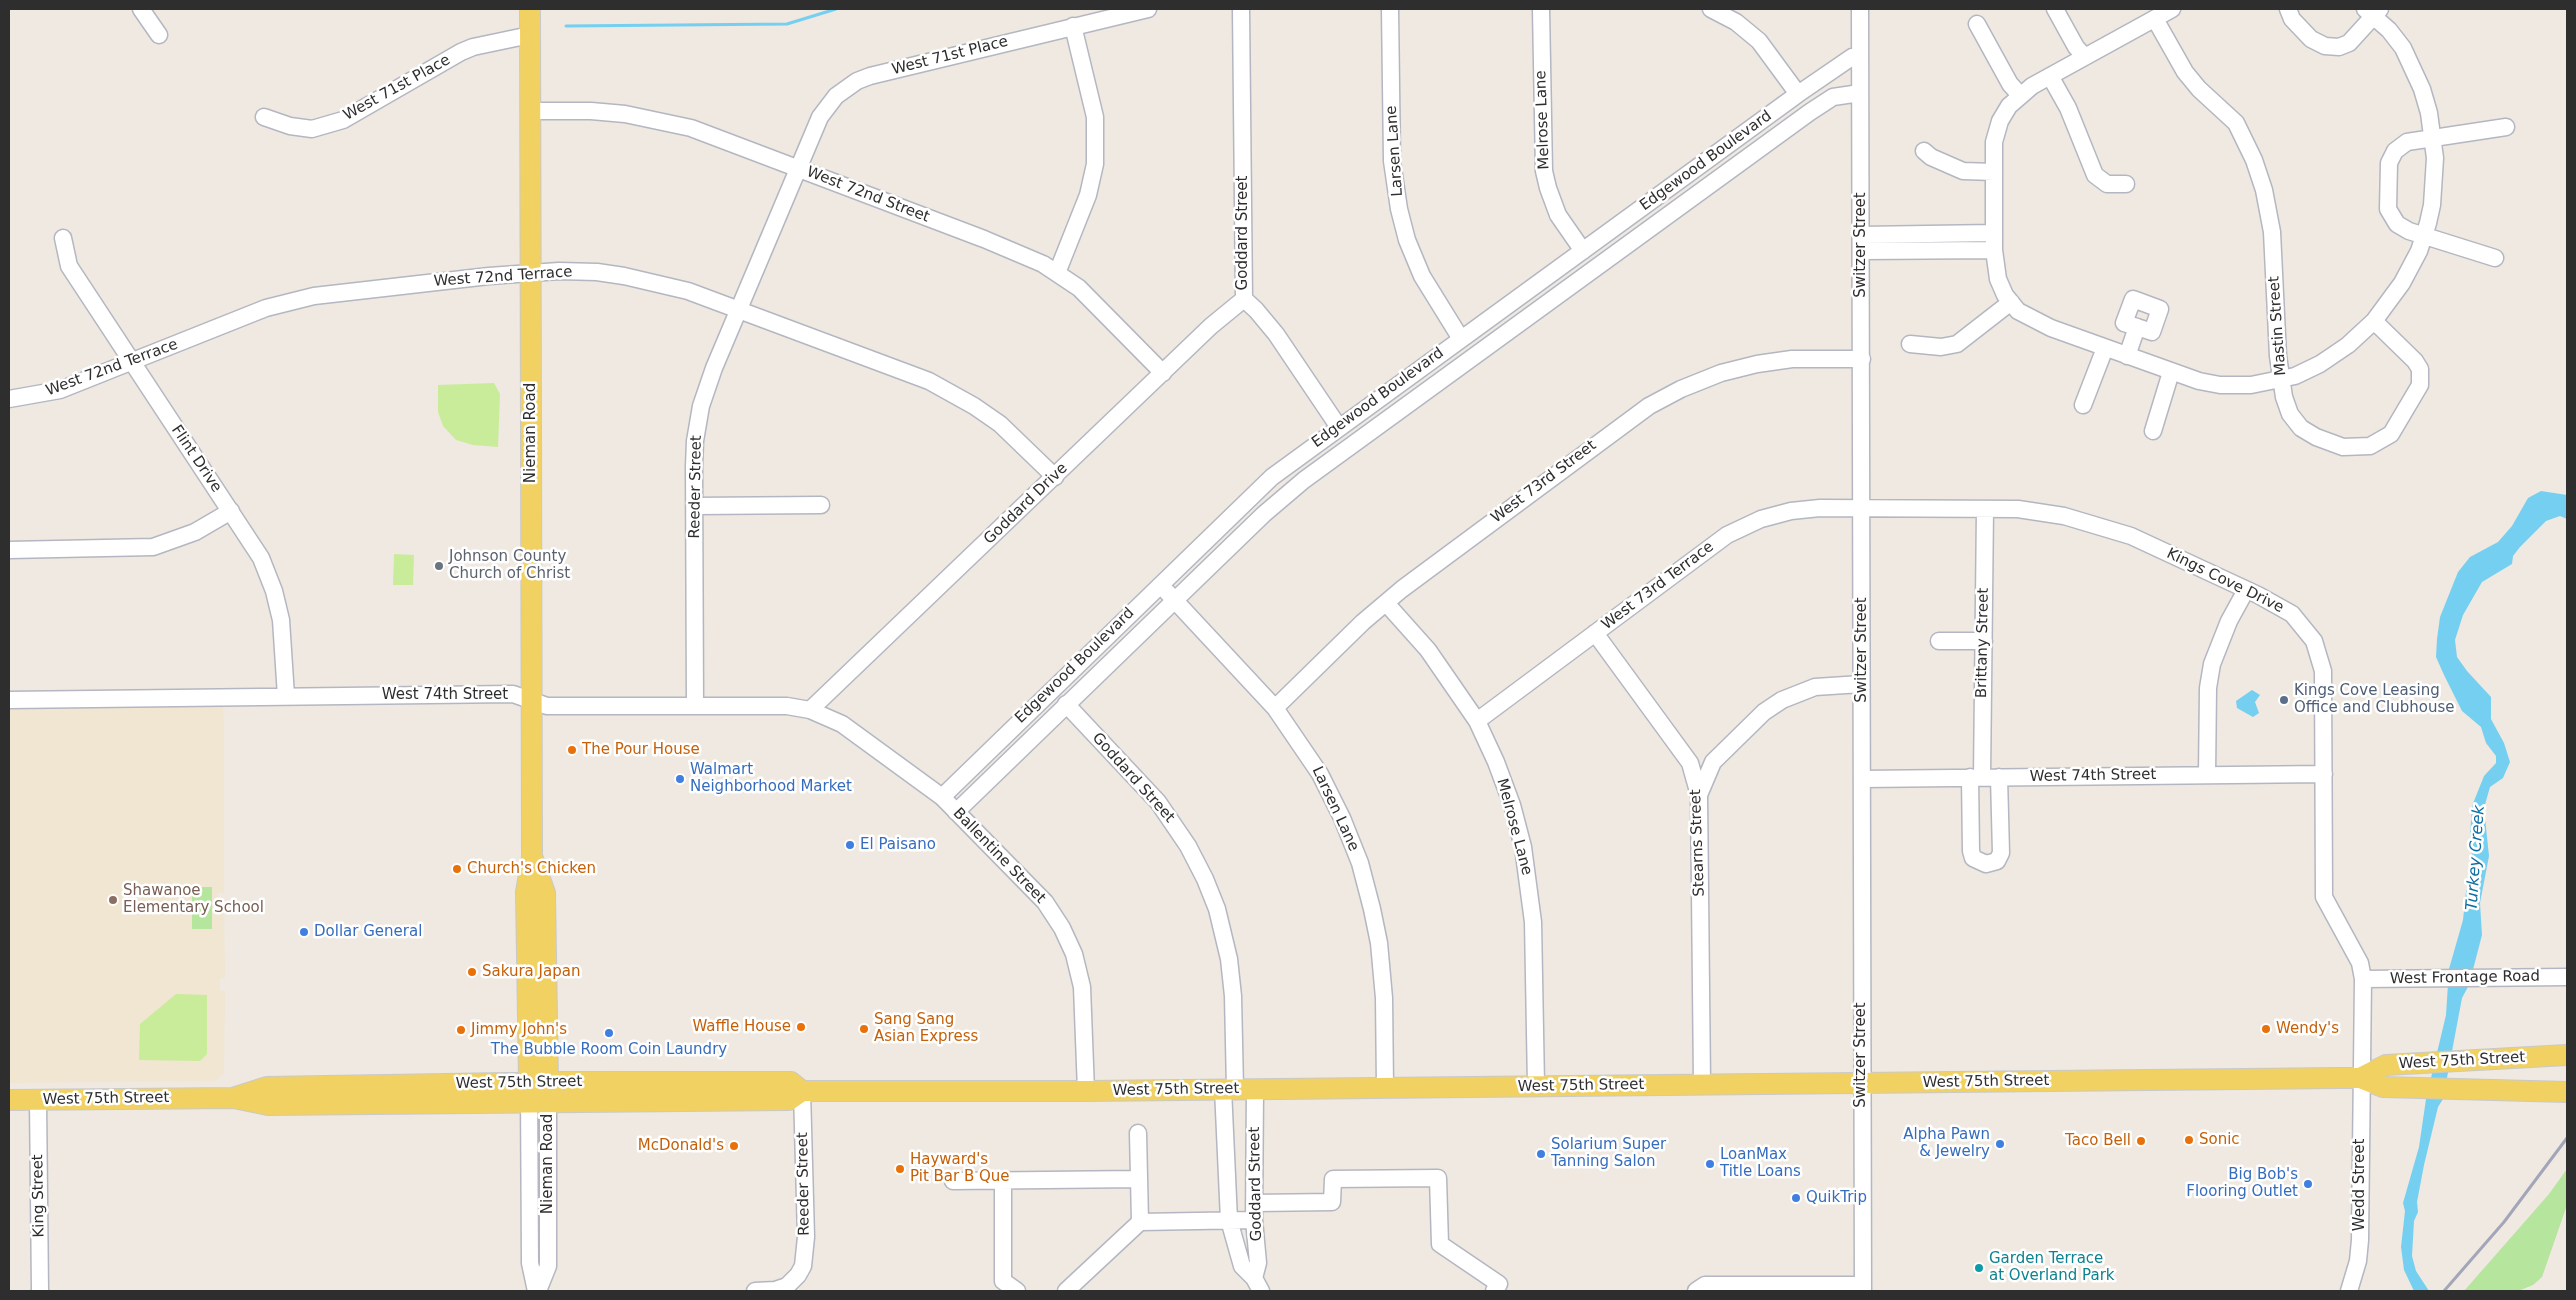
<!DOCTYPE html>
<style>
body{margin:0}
#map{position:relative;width:2576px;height:1300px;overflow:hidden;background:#efe9e1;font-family:"DejaVu Sans",sans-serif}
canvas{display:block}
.frame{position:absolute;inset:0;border:10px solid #2e2e2e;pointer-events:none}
</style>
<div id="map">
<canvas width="2576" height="1300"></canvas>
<div class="frame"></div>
</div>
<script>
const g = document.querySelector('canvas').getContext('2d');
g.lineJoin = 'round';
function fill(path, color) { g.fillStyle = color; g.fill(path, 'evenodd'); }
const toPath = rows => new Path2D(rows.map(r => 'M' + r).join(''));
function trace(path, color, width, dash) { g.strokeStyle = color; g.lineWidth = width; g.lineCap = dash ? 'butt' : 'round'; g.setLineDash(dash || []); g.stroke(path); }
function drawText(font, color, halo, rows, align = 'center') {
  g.font = font + ' "DejaVu Sans",sans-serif'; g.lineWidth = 5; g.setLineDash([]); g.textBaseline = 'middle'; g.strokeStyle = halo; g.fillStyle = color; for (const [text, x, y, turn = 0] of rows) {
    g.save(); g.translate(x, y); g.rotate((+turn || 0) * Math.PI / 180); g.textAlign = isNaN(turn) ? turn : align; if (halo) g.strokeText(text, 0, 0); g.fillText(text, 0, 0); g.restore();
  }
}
fill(toPath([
 [220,704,223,707,224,723,224,893,218,893,218,908,224,908,225,978,220,979,220,991,225,991,224,1073,215,1081,9,1083,9,706]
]), '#f0e6d1');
fill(toPath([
 [192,887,212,887,212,929,192,929],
 [2567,1169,2567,1205,2542,1277,2533,1285,2518,1291,2464,1291,2549,1194]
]), '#b6e59e');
fill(toPath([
 [494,383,500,394,498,447,473,445,456,440,443,426,438,412,438,385],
 [394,554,414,555,413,585,393,585],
 [176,994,207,995,207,1054,200,1061,139,1060,140,1024]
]), '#c9ec9a');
fill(toPath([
 [2541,491,2567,495,2567,519,2560,516,2546,521,2520,547,2513,556,2512,564,2482,582,2463,615,2455,640,2457,657,2467,671,2491,697,2491,719,2504,743,2510,762,2503,778,2490,787,2484,808,2489,856,2480,903,2482,935,2469,985,2462,998,2443,1099,2438,1107,2424,1165,2417,1202,2418,1212,2414,1221,2412,1256,2416,1271,2429,1291,2414,1291,2404,1270,2401,1247,2405,1211,2403,1203,2419,1147,2426,1099,2446,1015,2449,969,2463,920,2466,892,2473,869,2470,837,2472,806,2484,776,2496,763,2496,756,2486,743,2481,727,2462,711,2444,675,2436,657,2437,639,2440,617,2458,572,2470,557,2498,542,2512,526,2528,498],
 [2252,690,2260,695,2255,702,2259,713,2253,717,2237,708,2236,701]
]), '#75cff0');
trace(toPath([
 [566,26,787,24,836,9]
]), '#75cff0', 3);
const minor = toPath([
 [141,9,159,35],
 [1241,9,1244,299,1256,310,1276,334,1338,426],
 [1390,9,1392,161,1399,209,1407,240,1422,276,1461,339],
 [1541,9,1544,171,1548,188,1558,215,1583,251],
 [1711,9,1736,22,1759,41,1798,94],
 [1860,9,1863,1291],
 [2055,9,2076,47,2085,57],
 [2172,9,2032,86,2009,106,2000,121,1994,142,1994,250,1998,279,2005,295,2018,311,2051,328,2199,381,2220,385,2251,385,2295,376,2320,364,2348,345,2374,321,2402,283,2419,251,2428,223,2432,205,2435,158,2429,113,2422,89,2403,48,2389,30,2365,9],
 [2288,9,2292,19,2311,39,2325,46,2339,47,2349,43,2380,9],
 [2155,19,2185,72,2199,89,2236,123,2254,160,2264,190,2272,232,2278,356,2284,397,2290,414,2301,428,2316,437,2343,447,2370,446,2391,434,2420,385,2420,369,2415,361,2374,321],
 [1977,24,2010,84,2020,95],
 [2050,76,2068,108,2095,175,2107,184,2126,184],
 [530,111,591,111,625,114,691,128,984,239,1043,264,1079,288,1163,373],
 [264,117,290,126,312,129,343,120,461,52,473,47,530,35],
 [1924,151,1931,157,1963,171,1994,172],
 [1861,235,1994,233],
 [63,238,69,266,261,558,274,591,281,620,286,696],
 [1862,251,1994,250],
 [2495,258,2409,231,2397,224,2388,209,2389,163,2395,151,2407,142,2506,127],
 [1057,273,1088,195,1095,164,1095,117,1073,26],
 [1910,344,1941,347,1957,344,2011,302],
 [2127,356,2137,327,2152,332,2160,309,2133,299,2124,323,2137,327],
 [9,399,60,390,266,308,314,296,489,276,559,271,597,272,624,276,688,291,929,381,974,406,1000,424,1055,477],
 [2083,405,2105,348],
 [2153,431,2171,372],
 [695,506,821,505],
 [9,550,153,547,195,532,231,511],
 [1167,592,1275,708,1320,774,1342,818,1360,863,1372,909,1379,943,1384,998,1385,1088],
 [1386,603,1428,650,1477,721,1496,762,1512,805,1523,847,1533,922,1536,1086],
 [1595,633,1690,763,1699,795,1702,1084],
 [1939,641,1984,641],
 [9,700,513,694,547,706,787,706,810,710,842,724,942,797,1045,902,1062,928,1074,954,1082,987,1086,1091],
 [1066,704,1158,802,1188,846,1205,879,1217,909,1229,959,1233,996,1235,1089],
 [695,706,694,466,695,441,701,406,714,368,820,117,836,96,857,81,870,76,1148,9],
 [1275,708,1363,622,1402,589,1649,406,1681,389,1721,373,1757,364,1792,359,1862,359],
 [810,710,1211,326,1244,299],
 [1477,721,1727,535,1761,519,1791,511,1820,508,2018,509,2064,516,2131,536,2258,595,2292,614,2314,641,2323,671,2324,897,2360,963,2363,979,2360,1240,2358,1261,2349,1291],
 [2207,775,2208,688,2212,664,2229,621,2246,590],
 [1970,777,1971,851,1973,858,1986,864,1997,861,2001,853,1999,777],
 [1982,777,1985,509],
 [1862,779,2324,774],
 [1699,795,1713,762,1764,712,1782,700,1815,687,1861,684],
 [942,797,1272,477,1798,94,1852,57,1860,56],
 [956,812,1264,514,1304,480,1810,112,1833,97,1860,93],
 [2363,979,2567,977],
 [1223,1089,1229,1220,1242,1266,1254,1278,1261,1291],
 [529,1091,530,1263,536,1291],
 [38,1100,40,1291],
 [1138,1133,1140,1222],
 [953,1181,1138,1179],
 [1003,1181,1003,1281,1017,1291],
 [1254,1203,1332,1202,1333,1179,1438,1178,1440,1244,1499,1284,1494,1291],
 [1254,1278,1258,1263,1254,1220,1255,1089],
 [538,1291,548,1266,548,1090],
 [755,1291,775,1290,787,1286,798,1275,803,1266,806,1237,802,1091],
 [1066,1291,1140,1222,1254,1220],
 [1696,1291,1705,1285,1863,1285]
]);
const major = toPath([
 [533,859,545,893,548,1083],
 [2360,1078,2386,1065,2567,1055],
 [529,1083,526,892,532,857,530,9],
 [236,1097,267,1087,565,1082,791,1082,802,1091],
 [9,1100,234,1098,268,1105,789,1100,802,1091,1086,1091,2340,1078,2360,1078,2383,1087,2567,1092]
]);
trace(minor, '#b4b7c1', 19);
trace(major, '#c9c9c9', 22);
trace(minor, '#fff', 16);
trace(major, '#f2d163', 20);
trace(toPath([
 [2444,1291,2504,1222,2567,1138]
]), '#a3a6b8', 3);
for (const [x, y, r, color] of [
 [439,566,5,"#6b7280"],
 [2284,700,5,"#5c6f8a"],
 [572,750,5,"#e8710a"],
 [680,779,5,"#3f7fe0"],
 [850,845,5,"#3f7fe0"],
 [457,869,5,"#e8710a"],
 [113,900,5,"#8d6e63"],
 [304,932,5,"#3f7fe0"],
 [472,972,5,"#e8710a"],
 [801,1027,5,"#e8710a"],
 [864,1029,5,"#e8710a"],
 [2266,1029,5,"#e8710a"],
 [461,1030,5,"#e8710a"],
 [609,1033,5,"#3f7fe0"],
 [2189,1140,5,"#e8710a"],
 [2141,1141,5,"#e8710a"],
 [2000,1144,5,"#3f7fe0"],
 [734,1146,5,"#e8710a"],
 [1541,1154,5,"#3f7fe0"],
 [1710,1164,5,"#3f7fe0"],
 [900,1169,5,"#e8710a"],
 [2308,1184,5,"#3f7fe0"],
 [1796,1198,5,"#3f7fe0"],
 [1979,1268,5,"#0f9aa8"]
]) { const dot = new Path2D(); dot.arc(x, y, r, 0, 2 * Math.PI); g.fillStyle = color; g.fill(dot); trace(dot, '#fff', 2); }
drawText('15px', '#2e2e2e', '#fff', [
 ["West 71st Place",950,56,-14],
 ["West 71st Place",397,88,-29],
 ["Melrose Lane",1543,120,-92],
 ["Larsen Lane",1395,151,-94],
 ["Edgewood Boulevard",1706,161,-36],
 ["West 72nd Street",868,195,21],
 ["Goddard Street",1243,233,-90],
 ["Switzer Street",1861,245,-90],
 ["West 72nd Terrace",503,277,-4],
 ["Mastin Street",2278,326,-94],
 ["West 72nd Terrace",112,368,-20],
 ["Edgewood Boulevard",1378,398,-36],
 ["Nieman Road",531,433,-90],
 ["Flint Drive",196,459,56],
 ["West 73rd Street",1544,482,-37],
 ["Reeder Street",696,487,-89],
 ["Goddard Drive",1026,504,-44],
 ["Kings Cove Drive",2225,581,26],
 ["West 73rd Terrace",1658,586,-37],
 ["Brittany Street",1983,643,-89],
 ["Switzer Street",1862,650,-90],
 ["Edgewood Boulevard",1075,666,-44],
 ["West 74th Street",445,695],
 ["West 74th Street",2093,776,-1],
 ["Goddard Street",1133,778,48],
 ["Larsen Lane",1335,809,65],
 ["Melrose Lane",1514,827,75],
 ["Stearns Street",1698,843,-92],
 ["Ballentine Street",999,856,46],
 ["West Frontage Road",2465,978,-1],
 ["Switzer Street",1861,1055,-90],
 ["West 75th Street",2462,1061,-3],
 ["West 75th Street",1986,1082,-1],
 ["West 75th Street",519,1083,-1],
 ["West 75th Street",1581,1086,-1],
 ["West 75th Street",1176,1090,-1],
 ["West 75th Street",106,1099,-1],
 ["Nieman Road",548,1164,-90],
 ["Reeder Street",804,1184,-91],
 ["Goddard Street",1256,1184,-91],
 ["Wedd Street",2360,1185,-90],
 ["King Street",39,1196,-91]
]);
drawText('15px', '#5b616d', '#fff', [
 ["Johnson County",449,557],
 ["Church of Christ",449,574]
], 'left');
drawText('15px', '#4e5e75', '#fff', [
 ["Kings Cove Leasing",2294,691],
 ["Office and Clubhouse",2294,708]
], 'left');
drawText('15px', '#c56008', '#fff', [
 ["The Pour House",582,750],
 ["Church's Chicken",467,869],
 ["Sakura Japan",482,972],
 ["Sang Sang",874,1020],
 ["Asian Express",874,1037],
 ["Waffle House",791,1027,"right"],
 ["Wendy's",2276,1029],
 ["Jimmy John's",471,1030],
 ["Sonic",2199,1140],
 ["Taco Bell",2131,1141,"right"],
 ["McDonald's",724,1146,"right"],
 ["Hayward's",910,1160],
 ["Pit Bar B Que",910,1177]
], 'left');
drawText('15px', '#366cbe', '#fff', [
 ["Walmart",690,770],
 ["Neighborhood Market",690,787],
 ["El Paisano",860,845],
 ["Dollar General",314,932],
 ["The Bubble Room Coin Laundry",609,1050,"center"],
 ["Alpha Pawn",1990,1135,"right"],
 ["& Jewelry",1990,1152,"right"],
 ["Solarium Super",1551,1145],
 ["Tanning Salon",1551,1162],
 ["LoanMax",1720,1155],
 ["Title Loans",1720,1172],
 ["Big Bob's",2298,1175,"right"],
 ["Flooring Outlet",2298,1192,"right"],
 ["QuikTrip",1806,1198]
], 'left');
drawText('15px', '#785e54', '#fff', [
 ["Shawanoe",123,891],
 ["Elementary School",123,908]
], 'left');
drawText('15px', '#0d838f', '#fff', [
 ["Garden Terrace",1989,1259],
 ["at Overland Park",1989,1276]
], 'left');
drawText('italic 16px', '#0d6fa3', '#fff', [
 ["Turkey Creek",2476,858,-86]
]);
</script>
